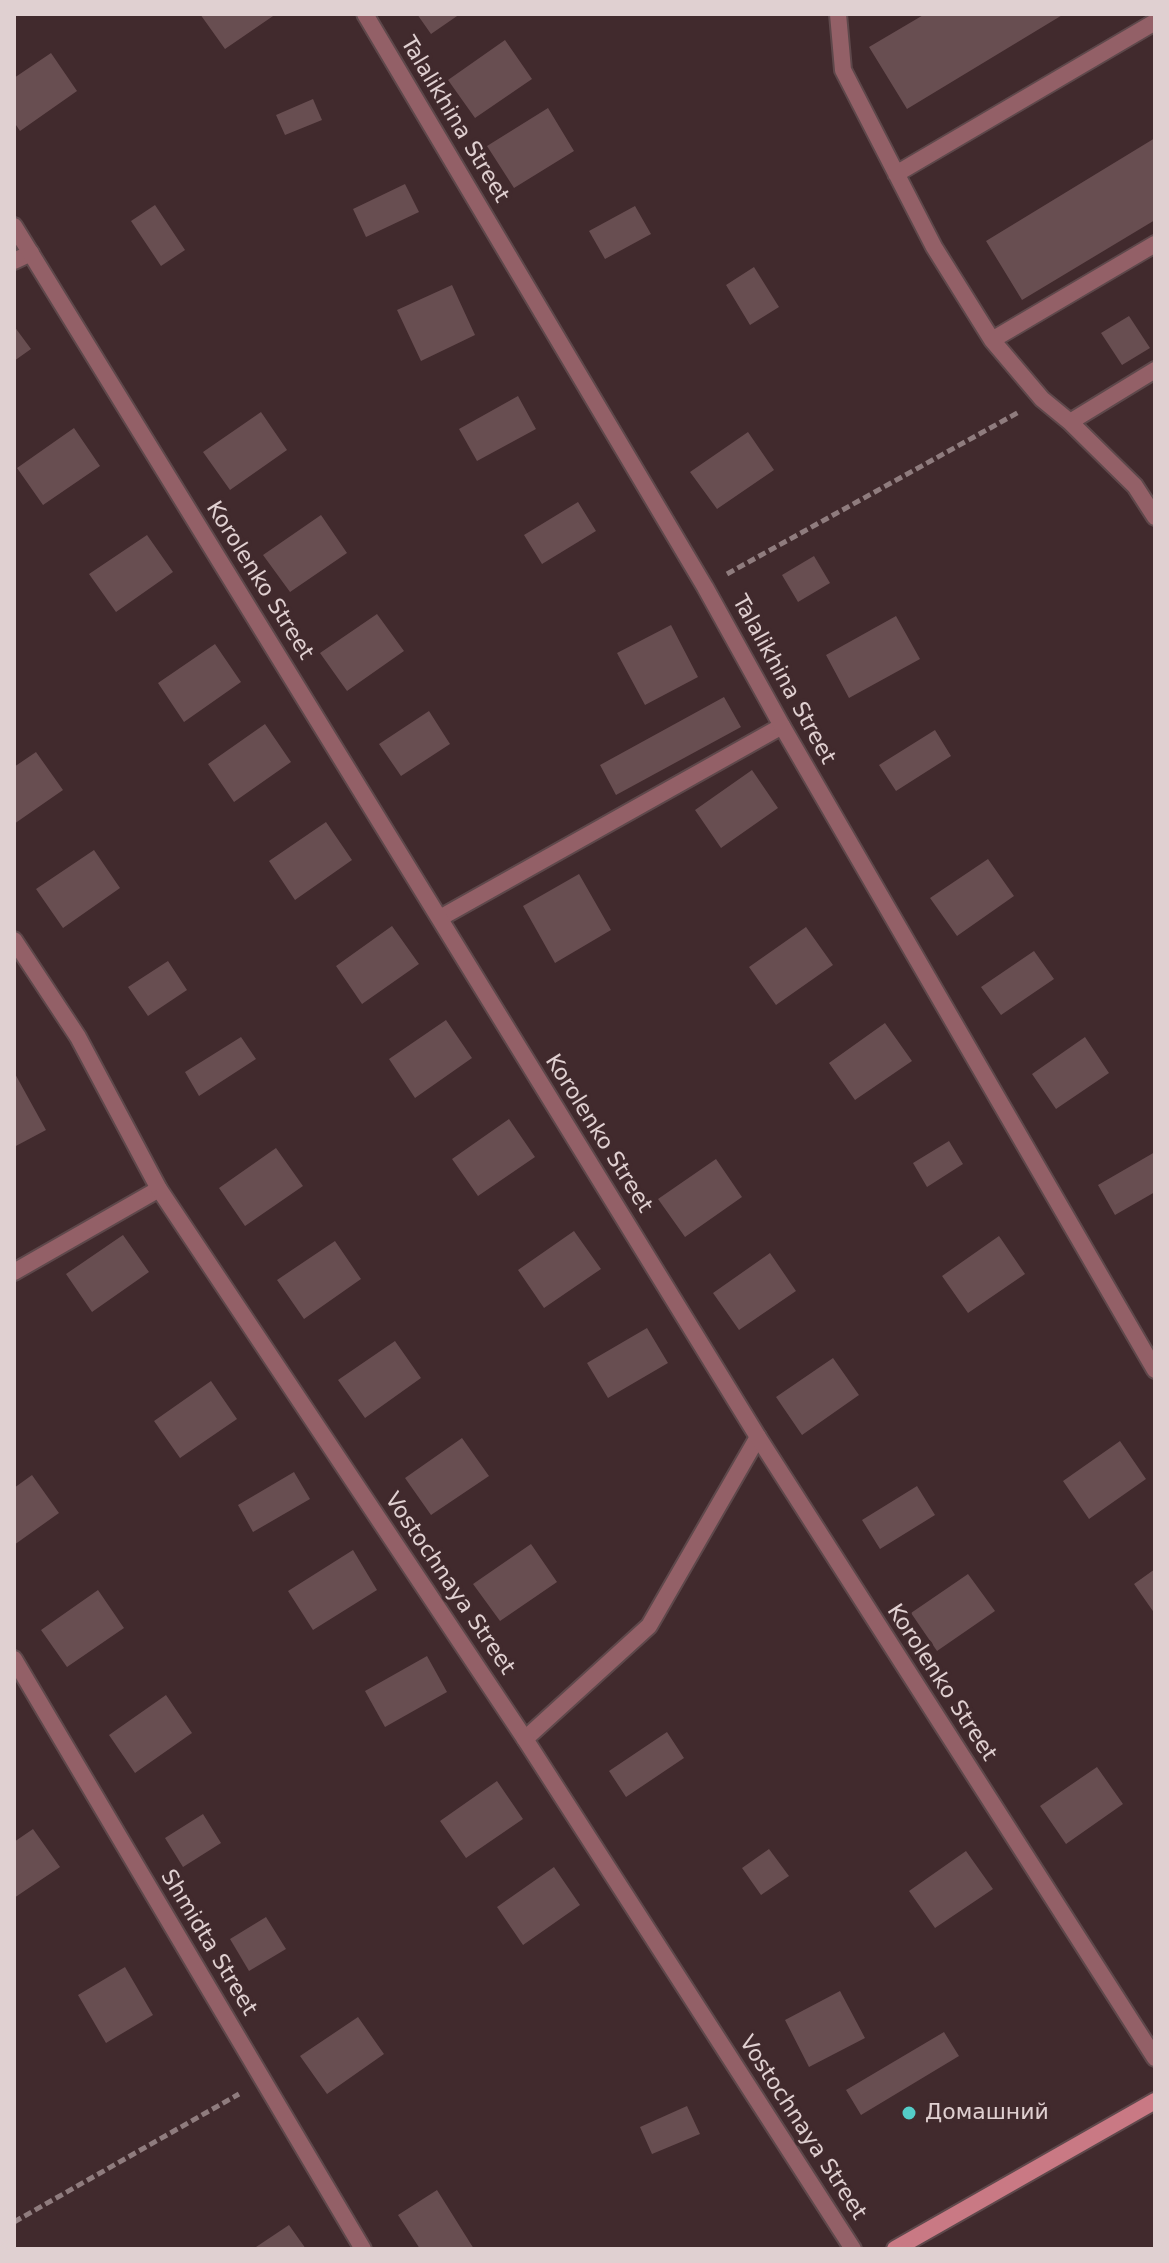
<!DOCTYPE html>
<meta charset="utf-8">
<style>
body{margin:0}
#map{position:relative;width:1169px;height:2263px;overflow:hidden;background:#412a2d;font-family:"DejaVu Sans",sans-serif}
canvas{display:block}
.frame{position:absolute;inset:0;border:16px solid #e0d0d1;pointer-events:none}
</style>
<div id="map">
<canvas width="1169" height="2263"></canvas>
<div class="frame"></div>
</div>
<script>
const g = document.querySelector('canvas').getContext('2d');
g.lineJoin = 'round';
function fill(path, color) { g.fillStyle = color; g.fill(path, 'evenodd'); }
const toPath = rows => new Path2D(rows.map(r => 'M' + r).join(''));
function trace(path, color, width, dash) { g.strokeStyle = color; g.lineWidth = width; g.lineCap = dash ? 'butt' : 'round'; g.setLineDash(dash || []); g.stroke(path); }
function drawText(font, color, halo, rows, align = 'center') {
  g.font = font + ' "DejaVu Sans",sans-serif'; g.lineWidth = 7; g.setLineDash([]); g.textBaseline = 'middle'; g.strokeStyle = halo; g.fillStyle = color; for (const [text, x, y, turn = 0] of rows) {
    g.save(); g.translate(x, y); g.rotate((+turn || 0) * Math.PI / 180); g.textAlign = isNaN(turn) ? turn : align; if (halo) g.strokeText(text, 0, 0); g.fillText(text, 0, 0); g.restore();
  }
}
fill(toPath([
 [200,14,276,14,225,49],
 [417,14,460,14,431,34],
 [925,14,1064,14,907,109,869,47],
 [505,40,532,79,475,118,448,80],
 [51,53,77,91,20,131,14,122,14,78],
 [313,99,322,120,285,135,276,115],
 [548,108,574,151,514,188,487,146],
 [1155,138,1155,220,1022,300,986,241],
 [405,184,419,212,366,237,353,209],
 [155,205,185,250,161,266,131,221],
 [635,206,651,234,605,259,589,231],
 [754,267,779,307,750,325,726,285],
 [452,285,475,335,421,361,397,310],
 [1129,316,1150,348,1122,365,1101,333],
 [14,326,31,349,14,361],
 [518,396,536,429,477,461,459,429],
 [261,412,287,450,230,490,203,452],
 [74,428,100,466,43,505,17,468],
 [748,432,774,470,717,509,690,472],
 [578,502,596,531,542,564,524,535],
 [321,515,347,553,290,592,263,555],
 [147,535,173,572,116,612,89,574],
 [814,556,830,583,798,602,782,575],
 [377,614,404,651,347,691,320,653],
 [896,616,920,659,849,698,826,655],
 [671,625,698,677,645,705,617,653],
 [215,644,241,682,184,722,158,683],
 [724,697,741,727,616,795,600,765],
 [429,711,450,744,401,776,379,744],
 [265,724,291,762,234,802,208,764],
 [935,730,951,756,896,791,879,765],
 [36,752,63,790,14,824,14,767],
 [752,770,778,808,721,848,695,810],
 [326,822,352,860,295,900,269,861],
 [94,850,120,888,63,928,36,889],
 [988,859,1014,896,957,936,930,898],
 [579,874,611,930,555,963,523,906],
 [392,926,419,964,362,1004,336,966],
 [806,927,833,965,776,1005,749,967],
 [1034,951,1054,979,1001,1015,981,987],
 [168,961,187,990,148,1016,128,987],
 [446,1020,472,1058,415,1098,389,1059],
 [885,1023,912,1061,855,1100,829,1063],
 [241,1037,256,1059,199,1096,185,1072],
 [1085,1037,1109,1073,1056,1109,1032,1074],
 [14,1072,46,1130,14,1147],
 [509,1119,535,1157,478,1196,452,1159],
 [949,1141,963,1164,927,1187,913,1163],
 [276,1148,303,1186,245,1226,219,1188],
 [1155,1152,1155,1192,1115,1215,1098,1185],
 [716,1159,742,1197,685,1237,658,1199],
 [574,1231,601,1269,544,1308,518,1270],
 [123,1235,149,1272,92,1312,66,1274],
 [999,1236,1025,1274,968,1313,942,1276],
 [335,1241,361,1279,304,1319,277,1280],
 [770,1253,796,1291,739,1330,713,1293],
 [647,1328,668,1363,608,1398,587,1363],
 [395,1341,421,1378,365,1418,338,1380],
 [833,1358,859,1395,802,1435,776,1397],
 [211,1381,237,1419,180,1458,154,1421],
 [462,1438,489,1476,431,1515,405,1478],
 [1120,1441,1146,1479,1089,1519,1063,1481],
 [294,1472,310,1499,253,1532,238,1505],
 [32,1475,59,1513,14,1545,14,1488],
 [917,1486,935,1515,880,1549,862,1520],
 [531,1544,557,1582,500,1621,473,1584],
 [353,1550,377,1590,313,1630,288,1591],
 [1155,1569,1155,1614,1134,1584],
 [968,1574,995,1611,937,1651,911,1613],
 [98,1590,124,1628,67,1667,41,1630],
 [427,1656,447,1692,385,1727,365,1691],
 [166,1695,192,1733,135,1773,109,1735],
 [667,1732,684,1758,626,1797,609,1771],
 [1097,1767,1123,1804,1066,1844,1040,1806],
 [497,1781,523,1819,466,1858,440,1821],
 [203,1814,221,1843,183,1867,165,1838],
 [33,1829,60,1867,14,1898,14,1842],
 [769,1849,789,1876,761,1895,742,1868],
 [966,1851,993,1889,935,1928,909,1891],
 [554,1867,580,1905,523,1945,497,1907],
 [266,1917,286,1949,249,1971,230,1939],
 [125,1967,153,2015,106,2043,78,1995],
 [840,1991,865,2038,809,2067,785,2020],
 [358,2017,384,2054,327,2094,300,2056],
 [944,2032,959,2056,861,2115,846,2090],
 [687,2106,700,2134,652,2154,640,2127],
 [437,2190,474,2249,420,2249,398,2215],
 [289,2225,306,2249,253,2249]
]), '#684e51');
const lane = toPath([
 [838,14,843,70,934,247,992,340,1042,399,1070,422,1135,486,1155,517],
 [896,174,1155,22],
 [14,261,31,253],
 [992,340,1155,244],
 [1070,422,1155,370],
 [440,918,782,726],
 [14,1272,159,1189],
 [525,1739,649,1626,758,1437]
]);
const street = toPath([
 [365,14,705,587,782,726,1155,1370],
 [14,226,758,1437,1155,2058],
 [14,940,78,1037,159,1189,525,1739,853,2249],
 [14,1659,363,2249]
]);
const secondary = toPath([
 [895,2249,1155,2101]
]);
trace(lane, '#5e484b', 20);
trace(street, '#5e484b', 20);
trace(secondary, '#5e484b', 20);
trace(toPath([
 [727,574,1019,412],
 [14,2222,239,2094]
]), '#8f7c7e', 5, [8, 4]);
trace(lane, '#936067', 16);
trace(street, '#936067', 16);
trace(secondary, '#c97984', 16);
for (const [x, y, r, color] of [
 [909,2113,8,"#54cdc8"]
]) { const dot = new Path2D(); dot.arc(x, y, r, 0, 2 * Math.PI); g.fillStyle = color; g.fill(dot); trace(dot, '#412a2d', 3); }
drawText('22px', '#e0d0d1', '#412a2d', [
 ["Talalikhina Street",454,120,59],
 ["Korolenko Street",259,581,58],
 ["Talalikhina Street",783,680,61],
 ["Korolenko Street",598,1134,58],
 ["Vostochnaya Street",449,1584,56],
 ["Korolenko Street",941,1683,57],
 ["Shmidta Street",208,1943,59],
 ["Vostochnaya Street",802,2128,57]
]);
drawText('22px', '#e0d0d1', '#412a2d', [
 ["Домашний",925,2113]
], 'left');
</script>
